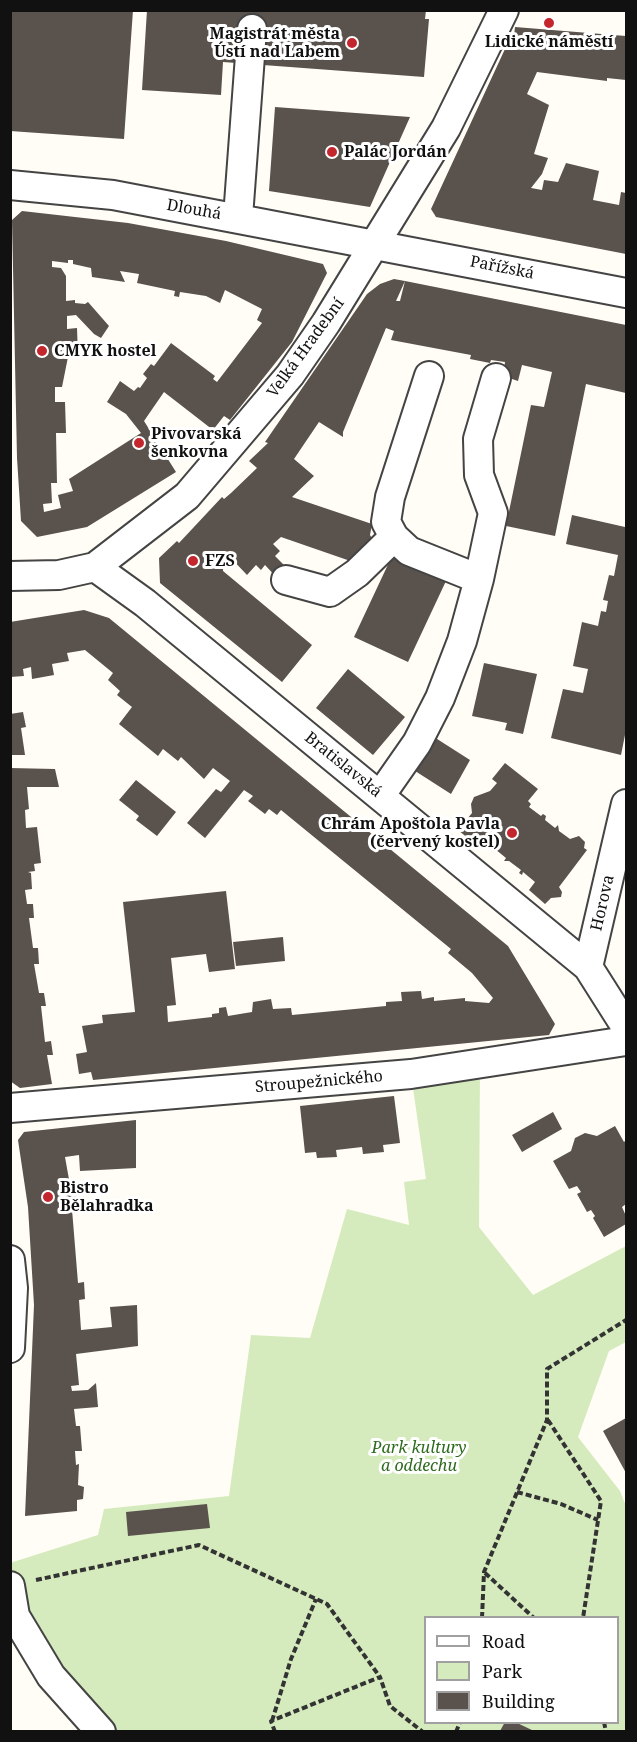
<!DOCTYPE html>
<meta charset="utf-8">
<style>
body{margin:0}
#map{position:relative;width:637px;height:1742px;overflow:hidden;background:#fffdf5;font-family:"Noto Serif",serif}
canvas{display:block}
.frame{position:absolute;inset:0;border:12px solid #111;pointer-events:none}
.legend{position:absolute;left:424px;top:1616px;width:195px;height:108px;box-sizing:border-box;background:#fff;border:2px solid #a0a0a0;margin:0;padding:8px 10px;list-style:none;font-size:18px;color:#111}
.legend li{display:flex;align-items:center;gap:12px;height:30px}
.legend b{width:30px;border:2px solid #a0a0a0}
</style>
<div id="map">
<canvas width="637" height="1742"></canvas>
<div class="frame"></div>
<ul class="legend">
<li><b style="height:8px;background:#fff"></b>Road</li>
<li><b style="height:16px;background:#d5ebbd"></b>Park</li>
<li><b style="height:16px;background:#5a524d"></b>Building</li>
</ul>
</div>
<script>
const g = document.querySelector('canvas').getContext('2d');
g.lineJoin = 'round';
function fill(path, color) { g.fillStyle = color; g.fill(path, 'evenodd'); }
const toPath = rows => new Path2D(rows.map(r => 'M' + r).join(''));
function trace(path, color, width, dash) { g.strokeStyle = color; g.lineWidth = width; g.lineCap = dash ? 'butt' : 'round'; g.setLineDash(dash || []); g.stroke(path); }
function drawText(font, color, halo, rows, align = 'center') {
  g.font = font + ' "Noto Serif",serif'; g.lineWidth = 6; g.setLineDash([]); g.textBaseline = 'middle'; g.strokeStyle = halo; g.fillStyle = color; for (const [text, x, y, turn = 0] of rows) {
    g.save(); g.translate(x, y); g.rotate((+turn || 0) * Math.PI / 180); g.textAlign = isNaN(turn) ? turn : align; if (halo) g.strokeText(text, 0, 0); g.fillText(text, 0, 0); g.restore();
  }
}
fill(toPath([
 [480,1065,479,1227,533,1295,626,1246,626,1342,609,1351,578,1437,620,1491,626,1506,626,1731,102,1731,11,1586,10,1563,98,1535,104,1509,229,1496,251,1335,310,1338,347,1209,409,1225,404,1182,426,1179,411,1074],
 [426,1618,618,1618,618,1722,426,1722]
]), '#d5ebbd');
fill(toPath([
 [10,10,133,10,124,139,10,131],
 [147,10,426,10,425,19,429,19,424,77,223,62,221,95,142,90],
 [515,27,626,36,626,80,607,78,607,81,537,72,527,94,549,105,534,154,548,158,542,174,531,188,542,190,544,180,558,182,566,163,599,171,593,200,619,205,621,192,626,193,626,254,436,217,431,209,511,36,514,36],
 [275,107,410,117,370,207,269,191],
 [22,211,128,223,226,241,323,264,327,273,292,342,230,420,224,416,213,430,164,392,144,421,176,472,87,527,37,537,21,521,17,458,12,220],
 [68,260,73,260,73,264,91,268,92,277,125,282,120,271,139,274,137,283,175,291,174,296,179,297,180,292,206,296,220,303,225,290,262,309,257,320,262,323,217,382,213,379,215,376,171,343,154,366,151,364,143,374,147,378,140,388,138,387,134,391,120,381,107,402,126,414,141,433,69,479,73,491,58,495,61,508,44,512,43,504,52,503,51,483,57,483,56,433,66,433,65,402,55,402,55,387,62,387,68,357,78,357,77,328,67,329,67,316,76,315,94,334,101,338,109,326,88,302,85,304,75,303,75,300,66,301,66,276,61,268,52,267,52,261,68,263],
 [394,279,405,281,396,301,400,301,405,281,626,325,626,393,586,384,555,536,506,526,531,405,544,407,552,372,522,365,518,381,503,376,505,362,491,360,490,363,470,359,471,355,391,340,394,331,386,328,343,432,343,437,319,422,294,459,314,476,292,497,372,524,370,535,374,542,359,564,281,537,273,544,280,551,275,556,288,569,278,579,265,565,261,570,256,565,247,575,230,557,223,565,223,571,312,645,282,682,160,583,159,558,177,541,179,543,222,497,224,499,231,493,257,468,249,461,268,443,265,442,367,294,380,284],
 [572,515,625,527,626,523,626,730,621,755,551,738,563,689,583,693,588,669,573,666,582,622,598,626,601,611,606,612,608,601,603,600,609,575,614,576,618,555,566,544],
 [392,556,446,581,408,662,354,637],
 [84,610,109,618,508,946,555,1024,549,1035,93,1080,91,1072,79,1074,76,1054,87,1052,82,1026,103,1023,102,1015,135,1012,123,902,226,891,235,969,209,972,206,954,171,958,176,1005,167,1006,168,1022,212,1017,212,1014,219,1013,219,1008,226,1007,228,1016,252,1012,253,1002,271,999,273,1009,291,1008,292,1015,386,1006,386,1002,402,1001,401,992,421,991,422,999,434,997,434,1001,465,998,465,1001,489,1003,493,998,472,973,448,953,451,949,281,810,277,815,269,809,265,814,248,801,253,796,244,790,205,838,187,823,216,789,221,792,230,781,213,768,204,779,181,757,178,761,163,749,158,756,119,724,132,707,117,695,120,691,108,680,113,673,85,650,67,653,69,661,52,664,54,675,32,679,31,667,23,669,24,676,10,677,10,622],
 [484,663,537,674,523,734,505,730,507,723,472,716],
 [348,669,405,717,373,755,316,708],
 [23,712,26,727,21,728,25,755,10,755,10,714],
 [434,737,470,760,451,794,412,769],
 [505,763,538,789,528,801,531,804,529,807,541,816,543,814,546,816,545,820,555,828,558,825,559,831,570,839,579,836,585,842,584,848,587,850,559,887,562,892,561,897,551,898,545,904,529,890,535,882,523,872,522,875,519,873,521,870,509,861,504,861,506,858,495,849,493,851,490,849,492,847,480,837,475,844,458,830,472,813,471,804,474,797,490,791,497,783,492,779],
 [10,768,55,769,59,787,27,787,29,809,25,810,26,828,37,827,41,863,34,864,35,871,28,872,31,873,32,889,25,890,27,904,33,904,34,918,29,918,33,948,38,948,39,964,34,964,39,993,44,993,46,1006,41,1006,45,1042,51,1041,53,1055,47,1055,52,1084,20,1088,10,1081],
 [136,780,176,812,157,836,136,820,139,816,119,800],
 [283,937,285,961,236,966,233,942],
 [394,1096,400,1143,383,1145,384,1152,363,1154,362,1147,336,1150,337,1157,317,1158,316,1152,305,1153,300,1106],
 [553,1112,562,1129,522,1152,512,1135],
 [136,1120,136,1168,80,1171,79,1155,65,1157,70,1185,75,1185,77,1196,71,1197,78,1283,84,1282,85,1299,79,1300,81,1330,112,1327,110,1307,137,1305,138,1346,76,1354,79,1385,71,1386,72,1391,88,1390,96,1383,98,1407,74,1409,76,1426,80,1426,82,1451,75,1451,76,1465,79,1464,78,1485,84,1487,83,1499,77,1500,77,1511,25,1516,34,1305,28,1207,18,1140,24,1132],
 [615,1126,624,1142,626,1140,626,1204,622,1207,626,1216,626,1224,604,1237,593,1218,595,1216,591,1210,587,1212,577,1194,581,1192,577,1186,569,1189,553,1161,571,1151,575,1138,585,1133,597,1136],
 [626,1418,626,1473,603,1431],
 [207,1504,210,1528,128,1536,126,1512],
 [505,1722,515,1722,534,1731,500,1731]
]), '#5a524d');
const minor = toPath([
 [10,185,113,195,626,293],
 [238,217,252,29],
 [95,567,145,603,588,967,626,1027],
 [10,576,59,575,95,567,187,496,290,375,326,323,446,128,504,10],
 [479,579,493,513,479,475,478,439,496,378],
 [286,580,330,592,357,573,394,537],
 [380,796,417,743,440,698,462,641,479,579,409,551,394,537,386,522,390,497,429,376],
 [588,967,626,804],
 [10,1108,411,1074,626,1041],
 [10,1260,13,1288,10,1348],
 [10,1586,15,1616,51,1676,101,1732]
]);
trace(minor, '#444', 32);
trace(toPath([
 [548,1420,601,1501,583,1618],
 [517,1492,561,1504,598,1520],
 [485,1573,534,1618],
 [36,1580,199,1545,327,1604,380,1677],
 [482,1618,484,1572,547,1420,547,1369,626,1320],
 [272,1721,291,1659,316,1599],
 [604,1722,606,1732],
 [275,1732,271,1721,380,1677,390,1706,423,1732],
 [456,1732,460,1722]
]), '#333', 4, [6, 3]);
trace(minor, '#fff', 28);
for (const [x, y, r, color] of [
 [549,23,6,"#c4262e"],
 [352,43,6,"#c4262e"],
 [332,152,6,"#c4262e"],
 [42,351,6,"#c4262e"],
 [139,443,6,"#c4262e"],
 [193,561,6,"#c4262e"],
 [512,833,6,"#c4262e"],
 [48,1197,6,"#c4262e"]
]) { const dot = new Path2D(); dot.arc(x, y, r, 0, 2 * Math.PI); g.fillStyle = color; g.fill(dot); trace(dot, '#fff', 2); }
drawText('bold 16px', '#111', '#fff', [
 ["Magistrát města",340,34,"right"],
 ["Ústí nad Labem",340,52,"right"],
 ["Lidické náměstí",549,42,"center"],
 ["Palác Jordán",344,152],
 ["CMYK hostel",54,351],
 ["Pivovarská",151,434],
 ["šenkovna",151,452],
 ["FZS",205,561],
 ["Chrám Apoštola Pavla",500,824,"right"],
 ["(červený kostel)",500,842,"right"],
 ["Bistro",60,1188],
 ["Bělahradka",60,1206]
], 'left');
drawText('16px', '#111', '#fff', [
 ["Dlouhá",194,210,10],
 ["Pařížská",502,268,11],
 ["Velká Hradební",306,348,-54],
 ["Bratislavská",343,765,39],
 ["Horova",603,903,-77],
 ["Stroupežnického",319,1082,-5]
]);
drawText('italic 16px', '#2f6b1f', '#fff', [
 ["Park kultury",419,1448],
 ["a oddechu",419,1466]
]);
</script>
